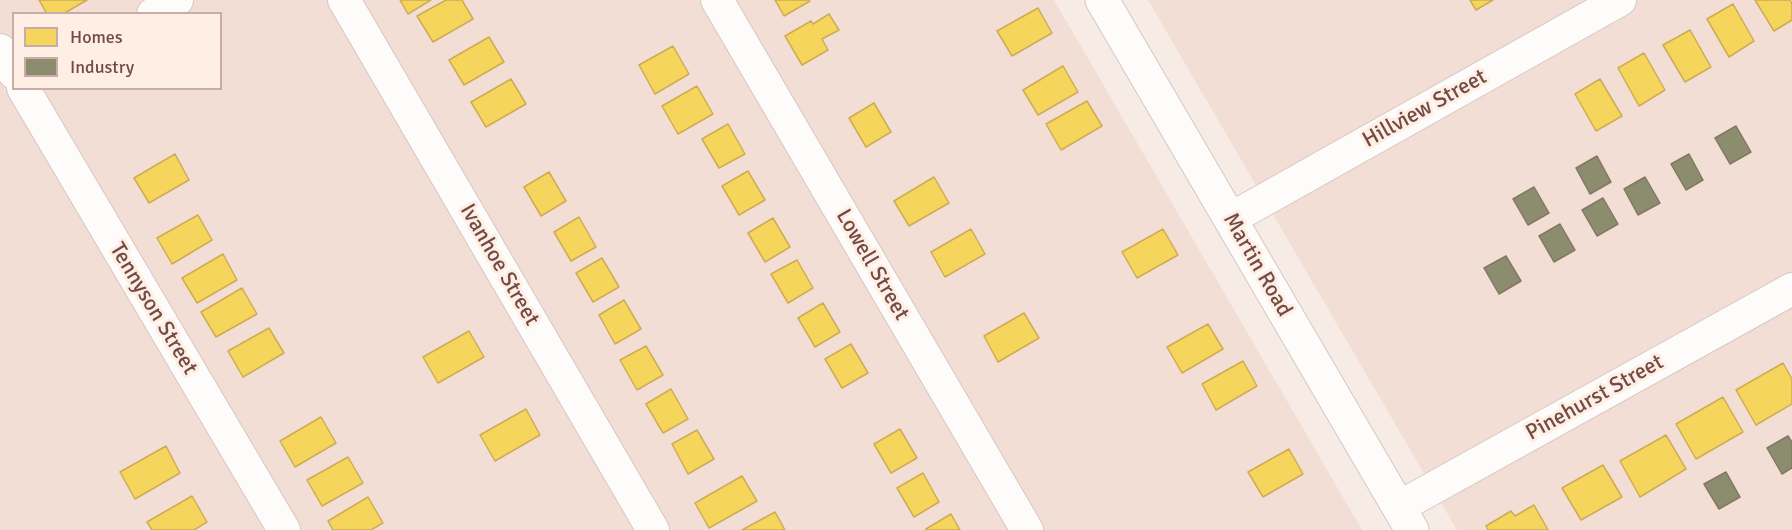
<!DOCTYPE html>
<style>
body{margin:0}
#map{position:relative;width:1792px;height:530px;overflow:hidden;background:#f6ebe5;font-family:Signika,sans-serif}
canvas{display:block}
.legend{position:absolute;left:12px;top:12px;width:210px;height:78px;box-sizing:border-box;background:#ffeee4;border:2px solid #c7ada5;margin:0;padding:8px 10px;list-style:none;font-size:18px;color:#724b46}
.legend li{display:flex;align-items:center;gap:12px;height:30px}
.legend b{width:30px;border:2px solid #c7ada5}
</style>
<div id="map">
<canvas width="1792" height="530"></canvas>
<ul class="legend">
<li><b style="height:16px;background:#f6d55c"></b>Homes</li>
<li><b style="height:16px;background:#8c8c6e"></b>Industry</li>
</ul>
</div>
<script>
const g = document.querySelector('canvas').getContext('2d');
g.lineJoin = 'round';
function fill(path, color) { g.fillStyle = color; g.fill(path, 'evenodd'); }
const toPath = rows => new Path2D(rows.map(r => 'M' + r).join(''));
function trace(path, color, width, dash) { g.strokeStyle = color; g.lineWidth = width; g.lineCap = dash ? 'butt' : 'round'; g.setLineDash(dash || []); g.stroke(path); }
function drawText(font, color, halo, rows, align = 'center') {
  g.font = font + ' Signika,sans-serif'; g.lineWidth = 6; g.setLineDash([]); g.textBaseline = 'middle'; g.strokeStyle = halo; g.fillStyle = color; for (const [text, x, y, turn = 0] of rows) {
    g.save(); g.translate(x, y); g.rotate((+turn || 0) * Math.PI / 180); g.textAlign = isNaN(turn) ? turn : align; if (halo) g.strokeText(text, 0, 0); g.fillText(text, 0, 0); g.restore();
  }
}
fill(toPath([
 [0,0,1054,0,1362,530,0,530],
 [14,14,220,14,220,88,14,88],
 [1148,0,1792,0,1792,530,1457,530]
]), '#f2ded4');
const homes = toPath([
 [39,0,87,0,63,14,47,14,39,0],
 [400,0,431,0,408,14,400,0],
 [446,0,462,0,473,19,433,42,417,16,446,0],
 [775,0,809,0,810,1,784,16,775,0],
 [1470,0,1493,0,1476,10,1470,0],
 [1755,0,1790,0,1792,4,1792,20,1774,31,1755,0],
 [1733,4,1754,41,1729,57,1707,19,1733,4],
 [1038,8,1052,33,1012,56,997,31,1038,8],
 [829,14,839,30,822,39,828,50,802,65,785,36,811,21,813,24,829,14],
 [1690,30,1711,67,1685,82,1663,45,1690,30],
 [489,37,504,62,464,85,449,60,489,37],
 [673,46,689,74,655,94,639,65,673,46],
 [1644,53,1665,90,1639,106,1618,68,1644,53],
 [1063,66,1078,92,1038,115,1023,90,1063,66],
 [511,79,526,104,486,127,471,102,511,79],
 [1600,79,1622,116,1596,131,1575,94,1600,79],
 [697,86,713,114,678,134,662,106,697,86],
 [1087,101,1102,126,1061,150,1046,124,1087,101],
 [874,103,891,132,866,147,849,118,874,103],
 [728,124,745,154,719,168,702,139,728,124],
 [175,154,189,180,149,203,134,178,175,154],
 [748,171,765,200,739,215,722,186,748,171],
 [549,172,566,201,541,216,524,187,549,172],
 [934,177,949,203,909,226,894,201,934,177],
 [198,215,212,240,172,264,157,238,198,215],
 [579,217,596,247,571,261,554,232,579,217],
 [773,218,790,247,765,262,748,233,773,218],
 [971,229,985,254,945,277,931,252,971,229],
 [1163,229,1178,255,1137,278,1122,252,1163,229],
 [223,254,237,280,197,303,182,278,223,254],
 [602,258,619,287,593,302,576,273,602,258],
 [797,260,813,288,788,303,771,274,797,260],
 [242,288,257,314,216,337,201,312,242,288],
 [624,300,641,329,615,344,599,315,624,300],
 [823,303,840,332,815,347,798,318,823,303],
 [1024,313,1039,338,998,362,984,336,1024,313],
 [1208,324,1223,349,1182,373,1167,347,1208,324],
 [269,328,284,353,243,377,228,351,269,328],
 [469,331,484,357,438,383,423,357,469,331],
 [851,344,868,373,842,388,825,359,851,344],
 [646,346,663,375,637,390,620,360,646,346],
 [1243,361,1257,386,1216,410,1202,384,1243,361],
 [1783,363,1792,379,1792,404,1756,425,1736,390,1783,363],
 [671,389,688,419,663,433,646,404,671,389],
 [1723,397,1743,432,1696,459,1676,424,1723,397],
 [526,409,540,435,495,461,480,435,526,409],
 [321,417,336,443,295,467,280,441,321,417],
 [900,429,917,458,891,473,874,444,900,429],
 [697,430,714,459,688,474,672,444,697,430],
 [1666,435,1686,469,1640,497,1620,461,1666,435],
 [166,446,180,473,135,499,120,472,166,446],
 [1289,449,1303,474,1263,497,1248,472,1289,449],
 [348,457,363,483,322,506,307,480,348,457],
 [1603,465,1622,497,1581,520,1562,488,1603,465],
 [923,473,939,502,914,517,897,488,923,473],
 [742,476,757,501,709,528,695,503,742,476],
 [192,496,207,522,194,530,152,530,147,522,192,496],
 [368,497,383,523,371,530,333,530,328,521,368,497],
 [1534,505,1548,530,1488,530,1486,526,1511,511,1515,516,1534,505],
 [775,512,785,530,742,530,775,512],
 [951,514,960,530,926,530,926,529,951,514]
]);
fill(homes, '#f6d55c');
trace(homes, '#ceac55', 1.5);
const industry = toPath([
 [1736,126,1751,152,1730,164,1715,138,1736,126],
 [1689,154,1703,180,1686,190,1671,164,1689,154],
 [1597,156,1611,182,1590,194,1576,168,1597,156],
 [1645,177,1660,203,1638,215,1624,189,1645,177],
 [1534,187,1549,213,1528,225,1513,199,1534,187],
 [1603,198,1618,224,1597,236,1582,210,1603,198],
 [1560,224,1575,250,1554,262,1539,236,1560,224],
 [1506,256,1521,281,1499,294,1484,268,1506,256],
 [1788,436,1792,442,1792,468,1782,474,1767,448,1788,436],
 [1726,472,1740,497,1719,509,1704,484,1726,472]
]);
fill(industry, '#8c8c6e');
trace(industry, '#847862', 1.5);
const minor = toPath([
 [344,0,653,530],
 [717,0,1027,530],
 [153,14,177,0],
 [0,50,14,73],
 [23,88,284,530],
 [1230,219,1620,0],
 [1399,507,1792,289]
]);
const tertiary = toPath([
 [1102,0,1412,530]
]);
trace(minor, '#d7c7c3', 34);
trace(tertiary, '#d7c7c3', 35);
trace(minor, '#fefcfb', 32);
trace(tertiary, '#fefcfb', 33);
drawText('22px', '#724b46', '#ffeee4', [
 ["Hillview Street",1425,109,-29],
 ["Ivanhoe Street",499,265,60],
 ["Lowell Street",872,265,60],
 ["Martin Road",1257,265,60],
 ["Tennyson Street",153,309,59],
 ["Pinehurst Street",1595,398,-29]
]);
</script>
